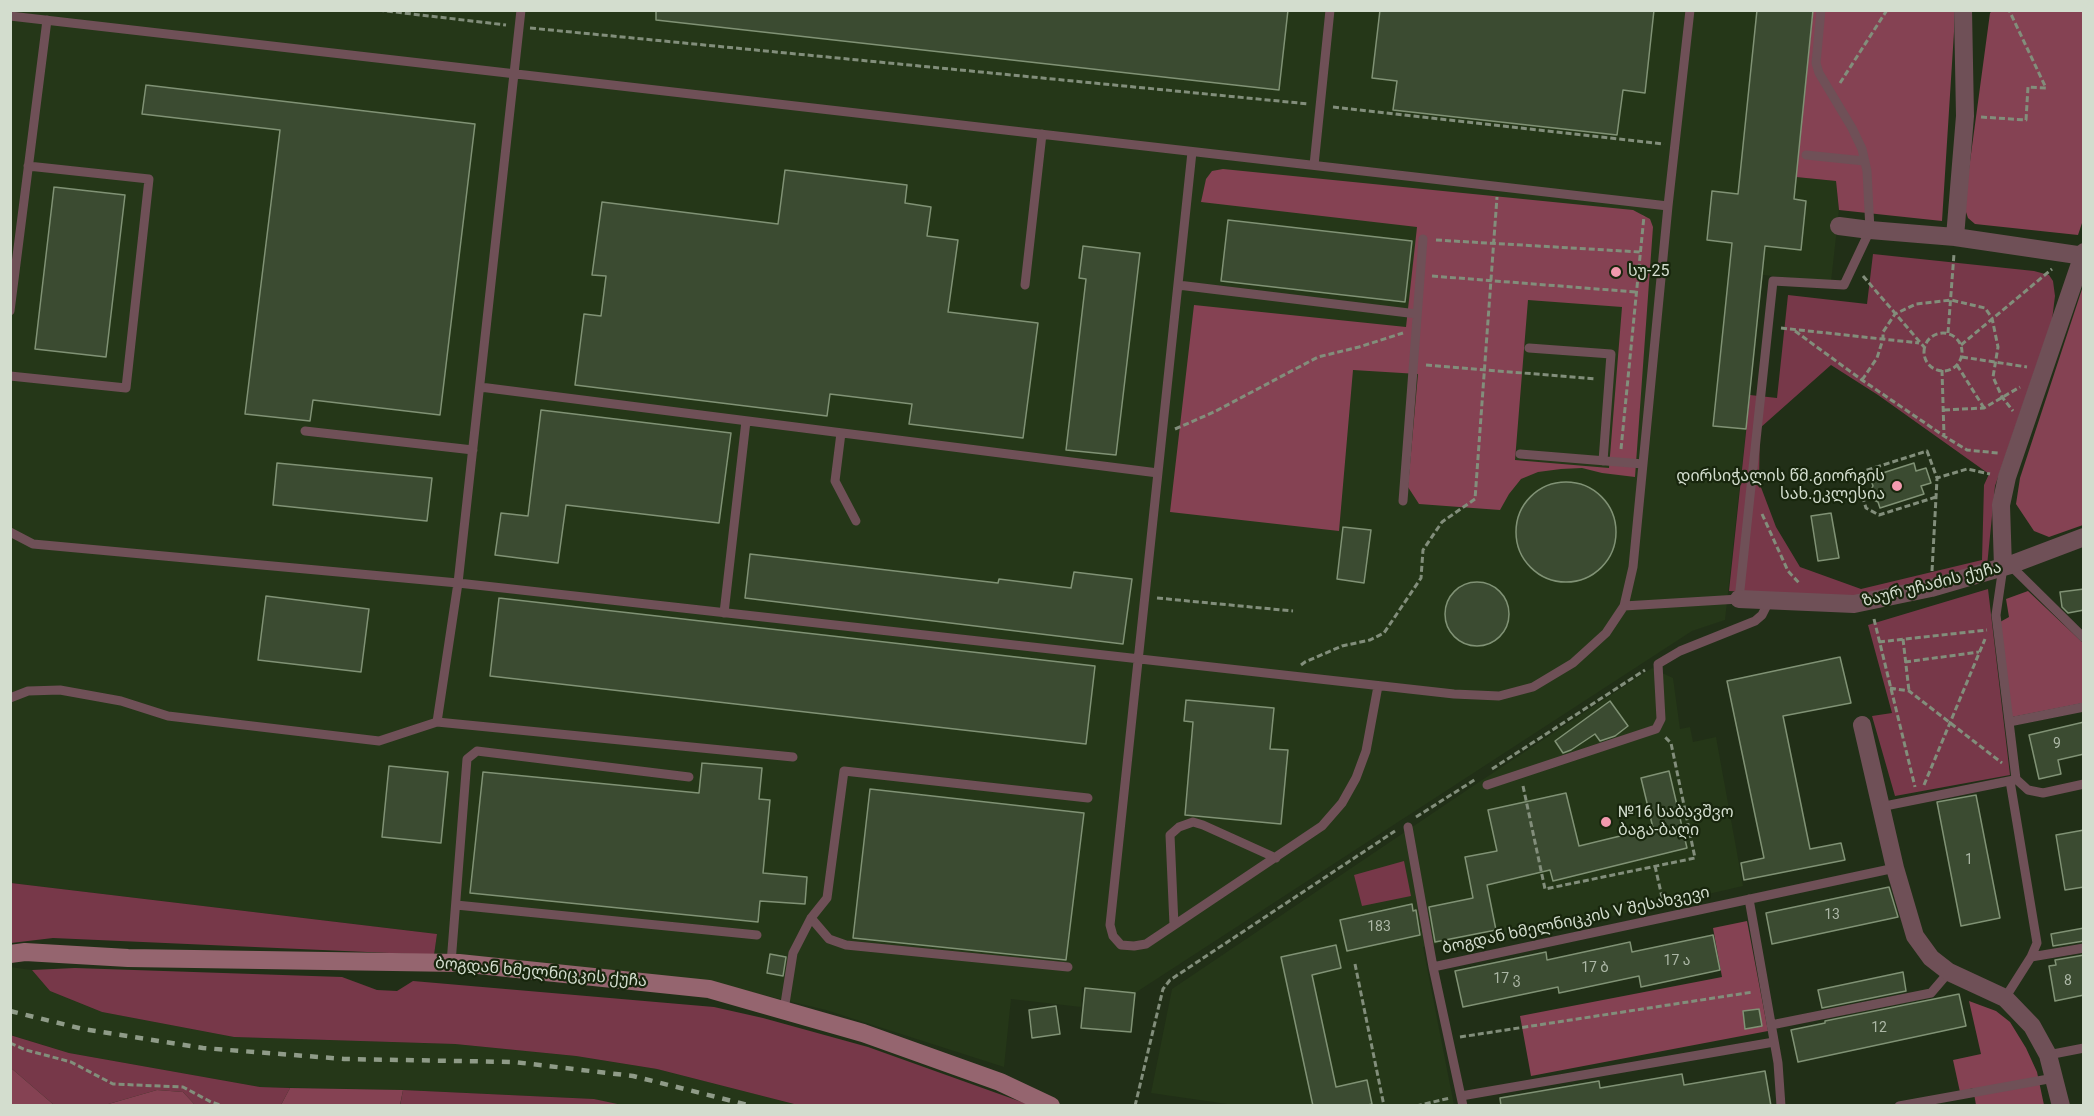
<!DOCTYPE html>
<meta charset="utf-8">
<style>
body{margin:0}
#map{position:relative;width:2094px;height:1116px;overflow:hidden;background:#212f17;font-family:Roboto,sans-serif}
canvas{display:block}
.frame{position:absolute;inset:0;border:12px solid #d3ddce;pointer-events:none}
</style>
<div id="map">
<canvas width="2094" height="1116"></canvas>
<div class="frame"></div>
</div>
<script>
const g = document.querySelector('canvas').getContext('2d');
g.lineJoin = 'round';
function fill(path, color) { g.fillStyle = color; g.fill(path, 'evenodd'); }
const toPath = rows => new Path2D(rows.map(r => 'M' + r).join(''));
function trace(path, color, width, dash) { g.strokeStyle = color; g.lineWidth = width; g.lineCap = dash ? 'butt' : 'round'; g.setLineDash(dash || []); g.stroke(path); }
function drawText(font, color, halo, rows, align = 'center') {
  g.font = font + ' Roboto,"Noto Sans Georgian",sans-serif'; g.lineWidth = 4.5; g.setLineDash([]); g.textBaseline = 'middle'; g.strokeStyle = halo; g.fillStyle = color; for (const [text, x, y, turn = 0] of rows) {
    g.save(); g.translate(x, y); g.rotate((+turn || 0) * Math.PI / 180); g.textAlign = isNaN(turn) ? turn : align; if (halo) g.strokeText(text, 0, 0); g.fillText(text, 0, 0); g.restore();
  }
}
fill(toPath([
 [11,11,1813,11,1796,177,1836,181,1839,210,1831,282,1763,275,1725,620,1692,631,1135,993,1082,987,1081,1007,1011,999,1004,1067,826,1010,713,983,434,955,437,934,11,883],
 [1652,668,1673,678,1680,729,1690,727,1693,742,1716,737,1743,886,1504,941,1502,929,1423,947,1454,1105,1241,1106,1151,1093,1172,989,1473,786],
 [10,967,32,970,50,991,102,1012,234,1037,455,1044,576,1056,657,1069,798,1105,622,1106,594,1099,403,1090,260,1087,69,1053,11,1035]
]), '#253718');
fill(toPath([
 [1873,254,2034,271,2049,275,2053,281,2055,296,2052,320,1995,486,1987,566,1851,598,1729,591,1750,395,1777,398,1788,295,1867,304],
 [1831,365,1878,395,1989,474,1984,485,1982,560,1861,589,1800,567,1776,527,1759,482,1760,428],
 [1988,589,2010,775,1895,796,1872,716,1892,713,1868,625],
 [1404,861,1411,896,1362,906,1354,875],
 [11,883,437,934,434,955,53,938,11,943],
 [75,968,342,977,377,990,397,991,413,981,714,1007,763,1018,868,1047,1030,1105,798,1105,657,1069,576,1056,455,1044,234,1037,102,1012,50,991,32,970],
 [10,1035,69,1053,260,1087,290,1088,281,1105,195,1105,183,1092,157,1090,105,1105,54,1105,11,1068],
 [403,1090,594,1099,622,1105,400,1106]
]), '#773849');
fill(toPath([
 [2077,10,2083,12,2084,217,2078,235,1975,224,1968,218,1964,206,1990,13,1992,11],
 [1813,11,1954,11,1954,32,1942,221,1839,210,1836,181,1796,177],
 [1223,169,1633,210,1650,219,1653,227,1635,477,1602,473,1582,468,1561,469,1538,472,1521,479,1509,494,1500,510,1419,504,1408,487,1418,374,1353,370,1339,531,1170,512,1194,305,1406,327,1417,227,1201,202,1206,179,1212,171],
 [1528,300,1622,307,1609,468,1515,460],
 [2083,286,2083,525,2049,537,2034,531,2016,504,2020,478],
 [2028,591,2083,643,2083,703,2012,717,2000,622,2009,617,2006,599],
 [1747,921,1768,1031,1531,1076,1520,1016,1722,977,1713,928],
 [1969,1001,1996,1011,2010,1022,2026,1048,2037,1072,2044,1105,1976,1105,1973,1088,1960,1092,1953,1060,1981,1054],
 [11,1068,54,1105,11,1105],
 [290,1088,403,1090,400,1105,281,1105],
 [157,1090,183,1092,195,1105,105,1105]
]), '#854253');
const building = toPath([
 [656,10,1288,10,1279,90,656,20,656,10],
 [1380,10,1654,10,1645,93,1623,90,1617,135,1393,110,1397,81,1372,78,1380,10],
 [1757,10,1813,10,1794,199,1806,201,1801,250,1765,246,1746,429,1713,426,1732,243,1707,240,1712,191,1738,194,1757,10],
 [146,85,475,124,440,415,313,400,310,421,245,414,280,130,142,114,146,85],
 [785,170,907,185,905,203,931,207,927,236,958,240,948,312,1038,323,1023,438,909,424,912,404,830,394,827,416,575,385,584,314,601,316,606,276,592,275,602,202,778,224,785,170],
 [54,187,125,195,106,357,35,349,54,187],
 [1228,220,1412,241,1405,302,1221,281,1228,220],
 [1083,246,1140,253,1116,455,1066,450,1086,279,1079,278,1083,246],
 [541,410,731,433,719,523,566,505,558,563,495,555,501,513,528,516,541,410],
 [277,463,432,478,427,521,273,505,277,463],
 [1914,463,1916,471,1926,468,1931,483,1921,486,1924,494,1880,508,1878,502,1874,500,1869,493,1873,486,1870,477,1914,463],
 '1516 532a50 50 0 1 1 100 0a50 50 0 1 1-100 0Z',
 [1831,513,1839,558,1818,561,1811,516,1831,513],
 [1343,527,1371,530,1364,583,1337,579,1343,527],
 [750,554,998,583,999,579,1071,588,1074,572,1132,579,1123,644,745,598,750,554],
 '1445 614a32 32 0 1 1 64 0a32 32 0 1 1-64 0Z',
 [2084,589,2084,610,2068,613,2062,607,2060,592,2084,589],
 [266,596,369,609,361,672,258,660,266,596],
 [499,598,1095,666,1086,744,490,676,499,598],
 [1840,657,1851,703,1783,716,1810,849,1841,843,1845,860,1744,880,1741,863,1764,858,1727,681,1840,657],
 [1186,700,1274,708,1270,749,1288,750,1281,824,1185,815,1193,722,1184,721,1186,700],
 [1610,701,1628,726,1615,736,1600,741,1595,734,1571,750,1563,753,1555,741,1610,701],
 [2084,722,2084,754,2058,760,2061,774,2039,779,2029,735,2084,722],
 [702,763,762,768,759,799,770,800,763,873,807,877,805,904,760,901,758,922,470,893,483,772,699,793,702,763],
 [389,766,448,772,441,843,382,837,389,766],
 [1669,771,1687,848,1553,881,1550,870,1487,885,1496,930,1435,942,1429,907,1473,898,1465,857,1497,851,1488,810,1566,793,1579,846,1653,828,1641,778,1669,771],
 [870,789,1084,813,1066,960,853,938,870,789],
 [1976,795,2000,918,1961,926,1937,802,1976,795],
 [2084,830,2084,887,2065,890,2056,835,2084,830],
 [1889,887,1898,917,1772,944,1766,913,1889,887],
 [1412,904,1413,911,1416,910,1420,935,1347,951,1340,920,1412,904],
 [2084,928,2084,941,2053,946,2051,934,2084,928],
 [1713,935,1720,970,1641,987,1639,976,1559,993,1558,987,1463,1007,1455,971,1546,952,1547,960,1630,942,1632,952,1713,935],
 [1336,945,1341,968,1312,975,1336,1087,1367,1080,1372,1104,1364,1106,1313,1106,1281,957,1336,945],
 [770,954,786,957,783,976,767,973,770,954],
 [2084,955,2084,995,2055,1001,2049,966,2056,965,2055,960,2084,955],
 [1903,972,1906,991,1822,1008,1818,990,1903,972],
 [1085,988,1135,993,1131,1032,1081,1028,1085,988],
 [1959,994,1966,1026,1798,1062,1791,1030,1825,1023,1825,1021,1959,994],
 [1056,1006,1060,1034,1032,1038,1029,1010,1056,1006],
 [1759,1009,1762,1026,1745,1029,1743,1011,1759,1009],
 [1765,1071,1771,1106,1501,1106,1500,1098,1599,1081,1600,1088,1682,1074,1684,1085,1765,1071]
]);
fill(building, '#3b4b31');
trace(building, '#809275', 1.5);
trace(toPath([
 [378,10,506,25],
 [530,28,1309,104],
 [1840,83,1887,10],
 [1333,107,1664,144],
 [1981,117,2026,120,2028,87,2046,88,2009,10],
 [1436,240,1640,252],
 [1432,276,1636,292],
 [1863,276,1925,348],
 [1781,328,1919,343],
 [1795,331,1862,380,1944,436,1967,450,1998,453],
 [1948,333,1954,254],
 '1924 352a19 19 0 1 1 38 0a19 19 0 1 1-38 0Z',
 [1961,345,2052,269],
 [1962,357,2027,367],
 [1426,365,1596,379],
 [1957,365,1984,408],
 [1942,370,1944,436],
 [1862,380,1877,358,1883,339,1883,332,1895,314,1916,304,1951,300,1985,308,1992,318,1998,347,1993,377,2002,397,2013,411],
 [1944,410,1984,408,2020,387],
 [1175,429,1214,412,1318,357,1359,347,1403,333],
 [1621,449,1644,216],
 [1936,497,1879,515,1866,508,1858,482,1864,471,1927,451,1937,478,1967,469,1990,474],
 [1762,514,1788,571,1800,584],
 [1932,571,1937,479],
 [1157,598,1293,611],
 [1874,619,1915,787],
 [1903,639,1909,691],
 [1879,642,1987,630],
 [1905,662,1979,652],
 [1301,665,1305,662,1342,646,1370,640,1384,633,1421,578,1423,550,1442,522,1475,499,1497,197],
 [1890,688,1909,691,2002,763],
 [1492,769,1645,670],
 [1924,785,1985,639],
 [1523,786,1545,889,1695,858,1671,743,1664,736],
 [1416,817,1476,779],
 [1655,866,1664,906],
 [1355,964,1384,1106],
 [1460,1037,1753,992],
 [10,1043,26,1050,71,1062,113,1084,183,1087,211,1102,224,1106],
 [1135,1106,1163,989,1170,980,1395,831],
 [1416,1106,1450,1098]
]), '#828e7b', 3, [6, 3]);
trace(toPath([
 [10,16,1668,206],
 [1192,152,1110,925,1113,936,1121,945,1134,946,1146,944,1322,826,1342,803,1356,778,1366,751,1378,686],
 [1806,155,1864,161],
 [1314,165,1330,10],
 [1025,285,1042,134],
 [1178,285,1417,314],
 [10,311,47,20],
 [1529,348,1611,354,1603,461],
 [10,376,126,388,149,179,28,166],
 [480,387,1158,473],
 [305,431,473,450],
 [841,433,835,481,856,521],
 [1520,454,1643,464],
 [1403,501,1423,239],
 [10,532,33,544,458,583,1454,694,1499,696,1533,687,1573,663,1606,633,1624,606,1633,567,1668,206,1690,10],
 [2010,565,2084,638],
 [2003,567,1996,615,2016,779,2028,790,2043,793,2084,784],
 [1624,606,1739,599,1773,281,1844,285,1870,230,1867,171,1862,149,1852,128,1819,73,1816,63,1821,10],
 [724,613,746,421],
 [10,698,28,691,60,690,121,701,168,716,379,741,437,722,458,583,521,10],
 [437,722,793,757],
 [2009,722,2084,707],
 [1487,785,1656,729,1661,719,1658,664,1680,651,1755,621,1762,615,1769,601],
 [1880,807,2014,780],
 [1408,827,1433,967],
 [1749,899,1778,1063,1781,1106],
 [456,905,757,935],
 [811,918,829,939,846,945,1068,967],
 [1174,925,1170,835,1179,827,1193,822,1203,825,1276,858],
 [2031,957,2084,948],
 [451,963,467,759,477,751,689,777],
 [2005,998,2031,957,2037,943,2010,781],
 [784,1010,793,953,811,918,827,898,844,771,1088,798],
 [1771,1025,1931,993,1949,972],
 [2048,1055,2084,1048],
 [1461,1096,1774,1042],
 [1463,1106,1433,967,1895,868],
 [1899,1106,2054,1078]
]), '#6f5057', 9);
trace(toPath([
 [1839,226,1870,230,1955,237,2084,256],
 [1955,237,1965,116,1963,10],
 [2003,567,2001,505,2007,477,2084,252],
 [1739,599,1854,604,1931,588,2010,565,2084,537],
 [1862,725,1895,868,1915,936,1931,958,1949,972,2005,998,2032,1026,2048,1055,2061,1106]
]), '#6f5057', 18);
trace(toPath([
 [10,954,25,952,128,958,459,963,709,989,863,1033,1000,1082,1051,1106]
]), '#95656f', 18);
trace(toPath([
 [10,1011,83,1029,203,1048,344,1059,514,1062,633,1076,752,1106]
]), '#8f9b88', 4.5, [8, 8]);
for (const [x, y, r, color] of [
 [1616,272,6,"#f29aae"],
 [1897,486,6,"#f29aae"],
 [1606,822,6,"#f29aae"]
]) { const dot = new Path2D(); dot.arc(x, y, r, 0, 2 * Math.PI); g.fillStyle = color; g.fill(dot); trace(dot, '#18260d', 2); }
drawText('14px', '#adb8a7', null, [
 ["9",2057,744],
 ["1",1969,860],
 ["13",1832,915],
 ["183",1379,927],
 ["17 ა",1677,961],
 ["17 ბ",1595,968],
 ["17 ვ",1507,979],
 ["8",2068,981],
 ["12",1879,1028]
]);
drawText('16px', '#d3ddce', '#18260d', [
 ["სუ-25",1628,272],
 ["დირსიჭალის წმ.გიორგის",1885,477,"right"],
 ["სახ.ეკლესია",1885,495,"right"],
 ["№16 საბავშვო",1618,813],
 ["ბაგა-ბაღი",1618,831]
], 'left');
drawText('16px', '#d3ddce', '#18260d', [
 ["ზაურ უჩაძის ქუჩა",1932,585,-14],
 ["ბოგდან ხმელნიცკის V შესახვევი",1576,921,-12],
 ["ბოგდან ხმელნიცკის ქუჩა",541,973,5]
]);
</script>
